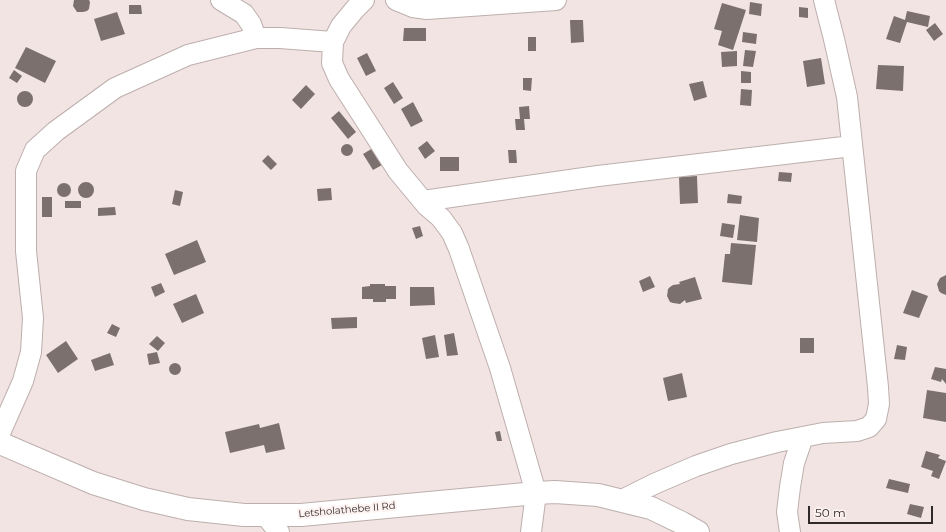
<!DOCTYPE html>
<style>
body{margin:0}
#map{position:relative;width:946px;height:532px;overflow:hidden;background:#f2e4e2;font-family:Montserrat,sans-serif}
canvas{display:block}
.scale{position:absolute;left:808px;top:506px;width:125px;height:18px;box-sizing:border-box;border:2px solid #2f2a29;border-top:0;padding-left:5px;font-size:12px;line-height:14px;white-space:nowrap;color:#2f2a29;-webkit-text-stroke:3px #fef2f0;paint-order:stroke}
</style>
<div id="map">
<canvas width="946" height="532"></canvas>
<div class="scale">50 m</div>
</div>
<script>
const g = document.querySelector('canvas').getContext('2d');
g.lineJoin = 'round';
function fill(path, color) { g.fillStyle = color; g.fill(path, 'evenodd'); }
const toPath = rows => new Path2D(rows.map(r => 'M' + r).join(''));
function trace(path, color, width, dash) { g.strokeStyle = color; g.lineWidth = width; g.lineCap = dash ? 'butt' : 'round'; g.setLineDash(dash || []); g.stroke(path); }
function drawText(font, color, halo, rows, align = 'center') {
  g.font = font + ' Montserrat,sans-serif'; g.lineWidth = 4; g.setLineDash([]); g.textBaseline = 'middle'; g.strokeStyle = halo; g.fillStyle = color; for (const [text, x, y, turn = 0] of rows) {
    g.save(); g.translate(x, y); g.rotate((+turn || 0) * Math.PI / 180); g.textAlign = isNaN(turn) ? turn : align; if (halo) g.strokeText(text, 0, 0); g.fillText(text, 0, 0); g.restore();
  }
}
fill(toPath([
 [74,0,89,0,90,2,89,9,87,11,83,12,77,12,73,6],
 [750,2,762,4,761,16,749,14],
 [722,3,746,10,733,50,718,45,722,31,714,29],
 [129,5,141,5,142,14,129,14],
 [799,7,808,8,808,18,799,17],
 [907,11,930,16,928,27,907,22,900,43,886,39,894,16,905,20],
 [117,12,125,34,101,41,94,19],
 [570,20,583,20,584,42,571,43],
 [935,23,943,34,934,41,926,30],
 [404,28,426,28,426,41,403,41],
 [743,32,757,34,756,44,742,42],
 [528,37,536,37,536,51,528,51],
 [26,47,56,61,45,83,15,68],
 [745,50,756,51,753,67,743,66],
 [737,51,737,66,722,67,721,52],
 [367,53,376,71,366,76,357,58],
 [821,58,825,84,807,87,803,61],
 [878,65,904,66,903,91,876,89],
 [14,70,22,76,17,83,9,78],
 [741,71,751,72,751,83,741,83],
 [523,78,532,78,531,91,523,90],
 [703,81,707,97,694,101,689,84],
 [393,82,403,98,394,104,384,88],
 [306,85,315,94,301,109,292,100],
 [741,89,752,90,751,106,740,105],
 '17 99a8 8 0 1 1 16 0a8 8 0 1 1-16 0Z',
 [413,102,423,121,411,127,401,109],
 [529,106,530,119,524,119,525,130,516,130,515,119,520,119,519,107],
 [339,111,356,132,348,139,331,118],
 [427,141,435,151,425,159,418,148],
 '341 150a6 6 0 1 1 12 0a6 6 0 1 1-12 0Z',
 [373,148,382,165,373,170,363,154],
 [508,150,516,150,517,163,509,163],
 [268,155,277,164,271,170,262,161],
 [440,157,459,157,459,171,440,171],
 [779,172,792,173,791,182,778,181],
 [697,176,698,203,680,204,679,177],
 '78 190a8 8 0 1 1 16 0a8 8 0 1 1-16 0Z',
 '57 190a7 7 0 1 1 14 0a7 7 0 1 1-14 0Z',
 [331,188,332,200,318,201,317,189],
 [175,190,183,192,180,206,172,204],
 [728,194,742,196,741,204,727,203],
 [42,197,52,197,52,217,42,217],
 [65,201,81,201,81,208,65,208],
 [115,207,116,215,98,216,98,208],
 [740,215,759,218,757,242,737,240],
 [722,223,735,225,733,238,720,236],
 [420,226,423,236,416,239,412,228],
 [197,240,206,262,174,275,165,254],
 [731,243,756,245,752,285,722,282,725,254,730,254],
 [946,275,946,295,941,293,939,291,937,284,940,278],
 [650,276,655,287,643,292,639,281],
 [695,277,702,299,686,303,685,300,680,304,673,303,670,302,667,296,668,289,670,287,673,285,680,284,679,282],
 [161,283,165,292,155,297,151,287],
 [370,284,385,284,385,286,396,286,396,299,386,299,386,302,373,302,373,299,362,299,362,287,370,286],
 [410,287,434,287,435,305,410,306],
 [912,290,928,296,919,318,903,313],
 [196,294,204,313,182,323,173,304],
 [357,317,357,328,332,329,331,318],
 [112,324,120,328,116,337,107,333],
 [454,333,458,355,447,356,444,335],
 [435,335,439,357,426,359,422,338],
 [157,336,165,343,158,351,149,344],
 [800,338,814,338,814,353,800,353],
 [66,341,78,359,58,373,46,355],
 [897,345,907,347,905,360,894,359],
 [157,352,160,363,149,365,147,354],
 [110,353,114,365,95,371,91,360],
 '169 369a6 6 0 1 1 12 0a6 6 0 1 1-12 0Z',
 [935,367,946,369,946,384,942,379,941,382,931,379],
 [682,373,687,397,668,401,663,378],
 [927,390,946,393,946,422,923,418],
 [279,423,285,449,266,453,264,445,230,453,225,432,259,424,260,428],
 [500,431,502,441,497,441,495,432],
 [926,451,940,455,938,458,946,461,939,479,931,476,933,471,921,467],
 [889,479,910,484,908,493,886,488],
 [910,504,924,507,921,518,907,514]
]), '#7c706e');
const minor = toPath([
 [221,0,244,14,251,24,256,38],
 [364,0,355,9,341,26,333,42,332,63,339,79,398,171,427,206,441,218,452,233,459,249,500,368,536,493,531,532],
 [396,0,413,7,427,9,556,0],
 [423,201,598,176,852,146],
 [0,433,23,381,31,352,33,318,26,251,26,171,35,150,56,131,115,88,188,55,256,38,280,38,333,42],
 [620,501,654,484,696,466,731,454,777,442,823,433,857,431,869,427,876,419,879,404,878,387,847,97,834,39,824,0],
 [265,515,279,532],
 [790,532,787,512,790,487,794,463,803,437]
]);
const tertiary = toPath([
 [0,443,93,483,144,499,188,509,244,515,301,515,536,493,555,492,598,495,651,508,682,523,698,532]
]);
trace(minor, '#bdafad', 22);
trace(tertiary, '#bdafad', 24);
trace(minor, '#fff', 20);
trace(tertiary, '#fff', 22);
drawText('10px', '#2f2a29', '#fef2f0', [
 ["Letsholathebe II Rd",347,510,-5]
]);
</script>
